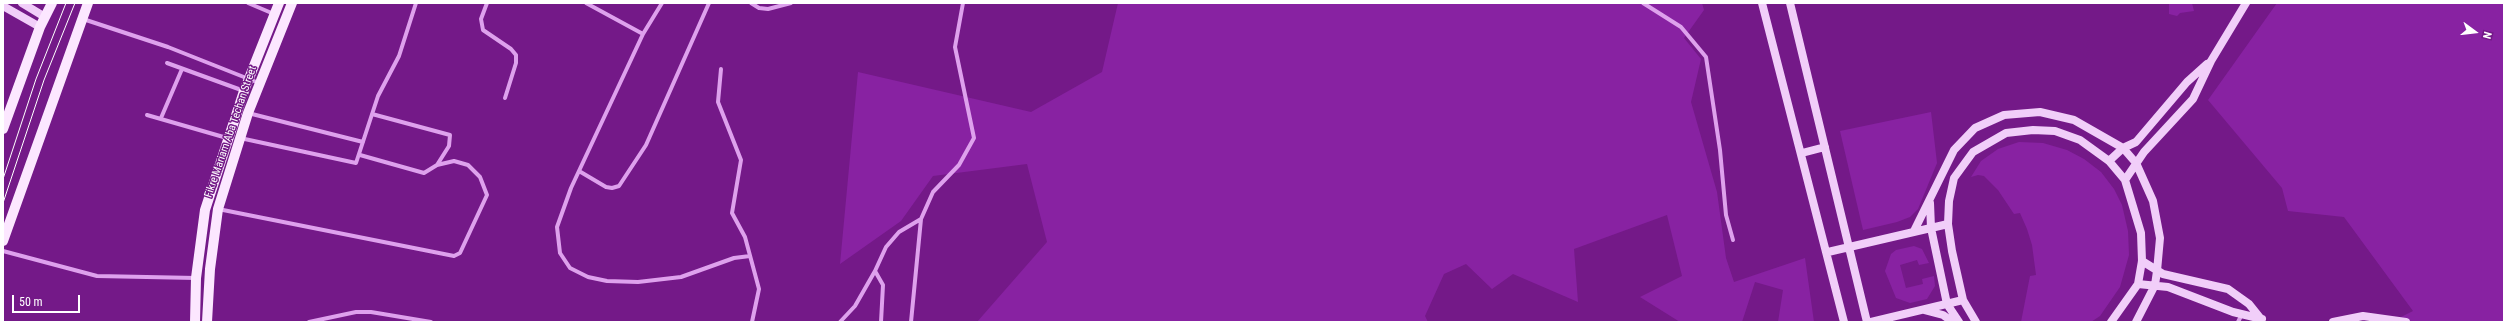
<!DOCTYPE html>
<style>
body{margin:0}
#map{position:relative;width:2507px;height:325px;overflow:hidden;background:#741988;font-family:"Roboto Condensed",sans-serif}
canvas{display:block}
.frame{position:absolute;inset:0;border:4px solid #fff;pointer-events:none}
.north{position:absolute;left:2455px;top:12px;width:40px;height:40px;-webkit-text-stroke:3px #741988;paint-order:stroke;rotate:105deg;font-size:11px;font-weight:700;line-height:16px;text-align:center;color:#fff}
.north::after{content:'';display:block;margin:auto;width:14px;height:18px;background:#fff;clip-path:polygon(50% 0,100% 100%,50% 72%,0 100%)}
.scale{position:absolute;left:12px;top:295px;width:68px;height:18px;box-sizing:border-box;border:2px solid #fff;border-top:0;padding-left:5px;font-size:12px;line-height:14px;white-space:nowrap;color:#fff;-webkit-text-stroke:3px #741988;paint-order:stroke}
</style>
<div id="map">
<canvas width="2507" height="325"></canvas>
<div class="frame"></div>
<div class="north">N</div>
<div class="scale">50 m</div>
</div>
<script>
const g = document.querySelector('canvas').getContext('2d');
g.lineJoin = 'round';
function fill(path, color) { g.fillStyle = color; g.fill(path, 'evenodd'); }
const toPath = rows => new Path2D(rows.map(r => 'M' + r).join(''));
function trace(path, color, width, dash) { g.strokeStyle = color; g.lineWidth = width; g.lineCap = dash ? 'butt' : 'round'; g.setLineDash(dash || []); g.stroke(path); }
function drawText(font, color, halo, rows, align = 'center') {
  g.font = font + ' "Roboto Condensed",sans-serif'; g.lineWidth = 3; g.setLineDash([]); g.textBaseline = 'middle'; g.strokeStyle = halo; g.fillStyle = color; for (const [text, x, y, turn = 0] of rows) {
    g.save(); g.translate(x, y); g.rotate((+turn || 0) * Math.PI / 180); g.textAlign = isNaN(turn) ? turn : align; if (halo) g.strokeText(text, 0, 0); g.fillText(text, 0, 0); g.restore();
  }
}
fill(toPath([
 [1118,3,1702,3,1704,10,1684,38,1701,59,1691,102,1717,192,1726,258,1734,282,1805,258,1814,322,1778,322,1783,290,1755,282,1742,322,1680,322,1640,297,1682,276,1667,215,1574,249,1578,302,1513,274,1492,289,1466,264,1444,274,1425,316,1428,322,977,322,1047,242,1027,164,933,176,901,221,840,264,858,72,1031,112,1102,72],
 [2169,3,2192,3,2194,11,2180,13,2177,16,2169,14],
 [2277,3,2504,3,2504,322,2391,322,2413,311,2344,217,2288,211,2282,188,2208,100],
 [1931,112,1937,163,1918,209,1910,217,1897,222,1863,230,1840,131],
 [2019,142,2043,143,2067,150,2084,159,2101,172,2114,189,2122,205,2128,231,2129,255,2120,287,2100,316,2091,322,2021,322,2030,276,2036,275,2032,245,2027,229,2020,213,2014,214,1998,190,1984,176,1978,175,1971,177,1981,161,1998,149],
 [1914,246,1922,249,1929,263,1919,265,1917,260,1900,265,1906,288,1923,284,1922,279,1934,276,1935,286,1927,299,1910,303,1896,298,1885,271,1891,254,1896,250]
]), '#8822a2');
trace(toPath([
 [248,3,274,14],
 [487,3,481,19,483,30,511,49,516,55,516,63,505,98],
 [586,3,643,34],
 [662,3,643,34,571,188,557,227,560,253,570,268,588,277,607,281,638,282,681,277,734,258,750,256],
 [751,3,759,8,768,9,791,3],
 [1643,3,1681,27,1706,57,1720,150,1726,215,1733,240],
 [83,19,168,47,259,83],
 [167,63,244,91],
 [721,69,718,102,741,160,732,213,745,237,759,289,752,322],
 [248,113,363,142],
 [372,114,450,135,449,146,437,165],
 [147,115,227,138],
 [161,118,182,69],
 [240,138,356,163,378,96,399,56,416,3],
 [579,171,606,187,612,188,619,186,646,145,709,3],
 [218,209,454,256,460,253,487,195,480,177,468,165,454,161,437,165,424,173,360,155],
 [3,251,97,276,196,278],
 [875,271,886,247,899,232,921,219],
 [309,322,356,312,371,312,431,322],
 [840,322,855,306,875,271,883,285,881,322],
 [911,322,921,219,933,192,959,165,974,138,955,47,963,3],
 [2238,322,2242,314]
]), '#dea1ed', 4);
trace(toPath([
 [22,3,45,17],
 [1762,3,1844,322],
 [1790,3,1867,322],
 [3,6,40,27],
 [1802,153,1825,147],
 [2109,161,2123,148,2136,142,2187,82,2207,64],
 [2125,180,2144,152,2193,99,2211,61,2246,3],
 [1930,203,1931,228,1947,304,1959,322],
 [1914,231,1954,150,1975,128,2004,115,2040,112,2074,120,2123,148,2136,163,2153,201,2160,238,2157,271,2155,285,2136,322],
 [1828,252,1948,224],
 [2142,261,2163,274,2228,289,2249,304,2261,319],
 [2138,284,2168,287,2233,312,2262,319],
 [1924,310,1943,315,1953,322],
 [1871,322,1963,300],
 [1976,322,1963,300,1952,251,1948,224,1949,201,1954,178,1973,152,2006,133,2033,130,2055,131,2080,140,2109,161,2125,180,2141,233,2142,261,2138,284,2111,322],
 [2333,322,2363,316,2406,322]
]), '#f1cef9', 8);
trace(toPath([
 [3,129,40,27,52,3],
 [3,241,88,3],
 [195,322,196,278,205,210,244,91,279,3],
 [207,322,210,269,218,209,248,113,292,3]
]), '#fce7ff', 10);
trace(toPath([
 [3,179,36,79,66,3],
 [3,203,44,80,75,3]
]), '#fff', 1);
drawText('11px', '#fff', '#741988', [
 ["Fikre Mariam Aba Techan Street",231,132,-71]
]);
</script>
